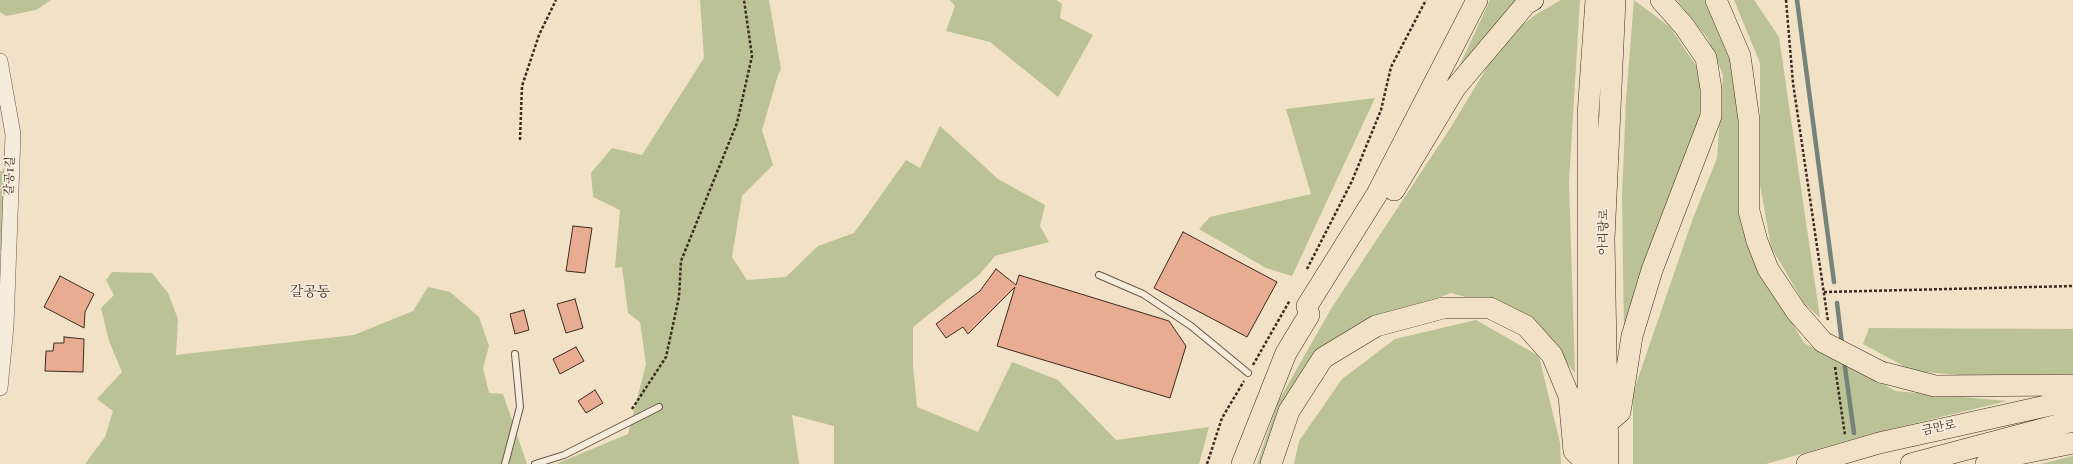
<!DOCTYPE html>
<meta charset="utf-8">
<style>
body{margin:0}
canvas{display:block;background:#f1e1c7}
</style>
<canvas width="2073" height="464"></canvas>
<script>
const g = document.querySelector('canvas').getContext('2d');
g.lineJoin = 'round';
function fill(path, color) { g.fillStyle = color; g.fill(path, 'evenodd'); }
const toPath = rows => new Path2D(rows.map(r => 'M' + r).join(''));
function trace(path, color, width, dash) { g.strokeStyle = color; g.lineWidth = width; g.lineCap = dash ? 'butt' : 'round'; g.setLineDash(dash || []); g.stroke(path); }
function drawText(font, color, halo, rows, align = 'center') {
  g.font = font + ' Vollkorn,"Noto Serif KR",serif'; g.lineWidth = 3.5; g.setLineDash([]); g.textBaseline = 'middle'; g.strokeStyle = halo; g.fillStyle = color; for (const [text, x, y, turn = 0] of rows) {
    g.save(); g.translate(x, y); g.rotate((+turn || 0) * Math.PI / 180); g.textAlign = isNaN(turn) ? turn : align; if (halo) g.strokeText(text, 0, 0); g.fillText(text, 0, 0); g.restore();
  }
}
fill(toPath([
 [0,0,51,0,36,10,6,16,0,12],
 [700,0,769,0,781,69,778,75,762,130,773,165,742,196,732,257,747,280,786,277,818,246,854,233,906,160,920,168,940,126,998,179,1045,205,1040,226,1049,242,995,256,980,274,913,327,913,365,917,407,978,432,1012,362,1058,380,1116,440,1209,427,1199,464,834,464,834,426,792,415,799,464,556,464,628,434,646,364,640,322,628,313,622,267,615,268,620,210,593,197,591,173,612,148,642,155,704,58],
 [950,0,1056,0,1062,4,1060,18,1093,35,1058,97,990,42,946,31,955,6],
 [1490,0,1520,0,1451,84],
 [1561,0,1580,0,1569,182,1575,373,1525,313,1451,293,1348,331,1268,464,1257,464,1278,402,1331,309,1451,127,1492,59,1510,35,1535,15],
 [1634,0,1670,27,1699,70,1702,116,1624,332,1622,197,1626,99],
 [1677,0,1708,0,1731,49,1737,84,1746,244,1804,343,1896,391,2007,401,1866,435,1766,464,1633,464,1633,393,1693,218,1717,158,1723,75,1708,39],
 [1734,0,1754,0,1779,37,1820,318,1804,303,1771,247,1760,184,1760,63],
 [1375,98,1292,276,1266,268,1199,229,1210,217,1311,194,1286,109],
 [0,171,6,172,7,239,0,251],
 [112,272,152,273,168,293,178,319,176,355,354,335,413,311,428,287,450,292,479,317,489,346,483,368,489,393,503,394,527,464,85,464,105,437,113,411,97,399,122,372,109,341,101,308,114,295,106,280],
 [1476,320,1539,356,1560,443,1561,464,1294,464,1299,441,1342,379,1395,339],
 [1869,328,2073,329,2073,374,1959,375,1913,371,1863,344],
 [2073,456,2073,464,2040,464]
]), '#bbc295');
trace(toPath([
 [1797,0,1834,282],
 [1837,303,1842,344],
 [1844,360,1854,433]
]), '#75837b', 4.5);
const building = toPath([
 [573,226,592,228,585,273,566,271,573,226],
 [1183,232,1277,282,1247,337,1154,288,1183,232],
 [996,269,1016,285,1019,275,1169,321,1186,346,1170,398,997,346,1015,287,968,334,963,327,946,338,936,324,980,291,996,269],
 [60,276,94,294,85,312,84,328,44,307,60,276],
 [575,299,583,328,566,333,557,304,575,299],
 [524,310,529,330,515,334,510,314,524,310],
 [64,337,84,339,83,372,45,371,46,351,53,351,54,343,64,343,64,337],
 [576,347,584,361,560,374,553,359,576,347],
 [595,390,603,403,586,413,578,401,595,390]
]);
fill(building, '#e7ac92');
trace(building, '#3d2b20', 1);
const service = toPath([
 [1099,275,1143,294,1191,326,1248,373],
 [505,464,520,407,515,354],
 [535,464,564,455,659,407]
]);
const tertiary = toPath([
 [0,61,13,134,6,326,0,388]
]);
const trunk = toPath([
 [1716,0,1740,56,1749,120,1749,211,1757,241,1768,269,1796,311],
 [1394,190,1455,88,1526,4,1533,0],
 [1881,372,1935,386,2073,385],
 [1607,423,1620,412,1632,336,1652,270,1711,116,1711,89,1706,58,1684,26,1661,0],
 [1242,464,1286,353,1309,315,1307,306,1377,194,1477,0],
 [1271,464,1289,411,1323,358,1376,326,1443,308,1490,308,1526,326,1552,355,1569,396,1574,451,1587,464],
 [1588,464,1588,115,1596,0],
 [1608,464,1604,239,1615,0],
 [1807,464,1879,443,2073,400],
 [1911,464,2073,421],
 [1986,464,2014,455,2073,443]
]);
trace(service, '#6a584a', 8);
trace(tertiary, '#6a584a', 16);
trace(trunk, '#3d2b20', 22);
trace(toPath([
 [1786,0,1793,83,1828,321],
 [520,140,522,86,539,35,556,0],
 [1307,269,1352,181,1381,110,1391,67,1426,0],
 [1824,292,2073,286],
 [1253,365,1290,300],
 [1835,367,1845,435],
 [632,409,666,357,679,297,681,261,737,123,752,56,744,0],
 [1207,464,1222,418,1244,381]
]), '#3d2b20', 2.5, [3, 2]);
trace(service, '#f6ecdb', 6);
trace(tertiary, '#f6ecdb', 15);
trace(trunk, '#f1e1c7', 21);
const trunkBridge = toPath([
 [1796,311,1823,342,1881,372]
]);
trace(trunkBridge, '#3d2b20', 22, []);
trace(trunkBridge, '#f1e1c7', 21);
drawText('12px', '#3d2b20', '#f6ecdb', [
 ["갈공1길",11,176,-88],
 ["아리랑로",1605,232,-89],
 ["금만로",1939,429,-12]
]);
drawText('14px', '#3d2b20', '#f6ecdb', [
 ["갈공동",310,293]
]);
</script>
